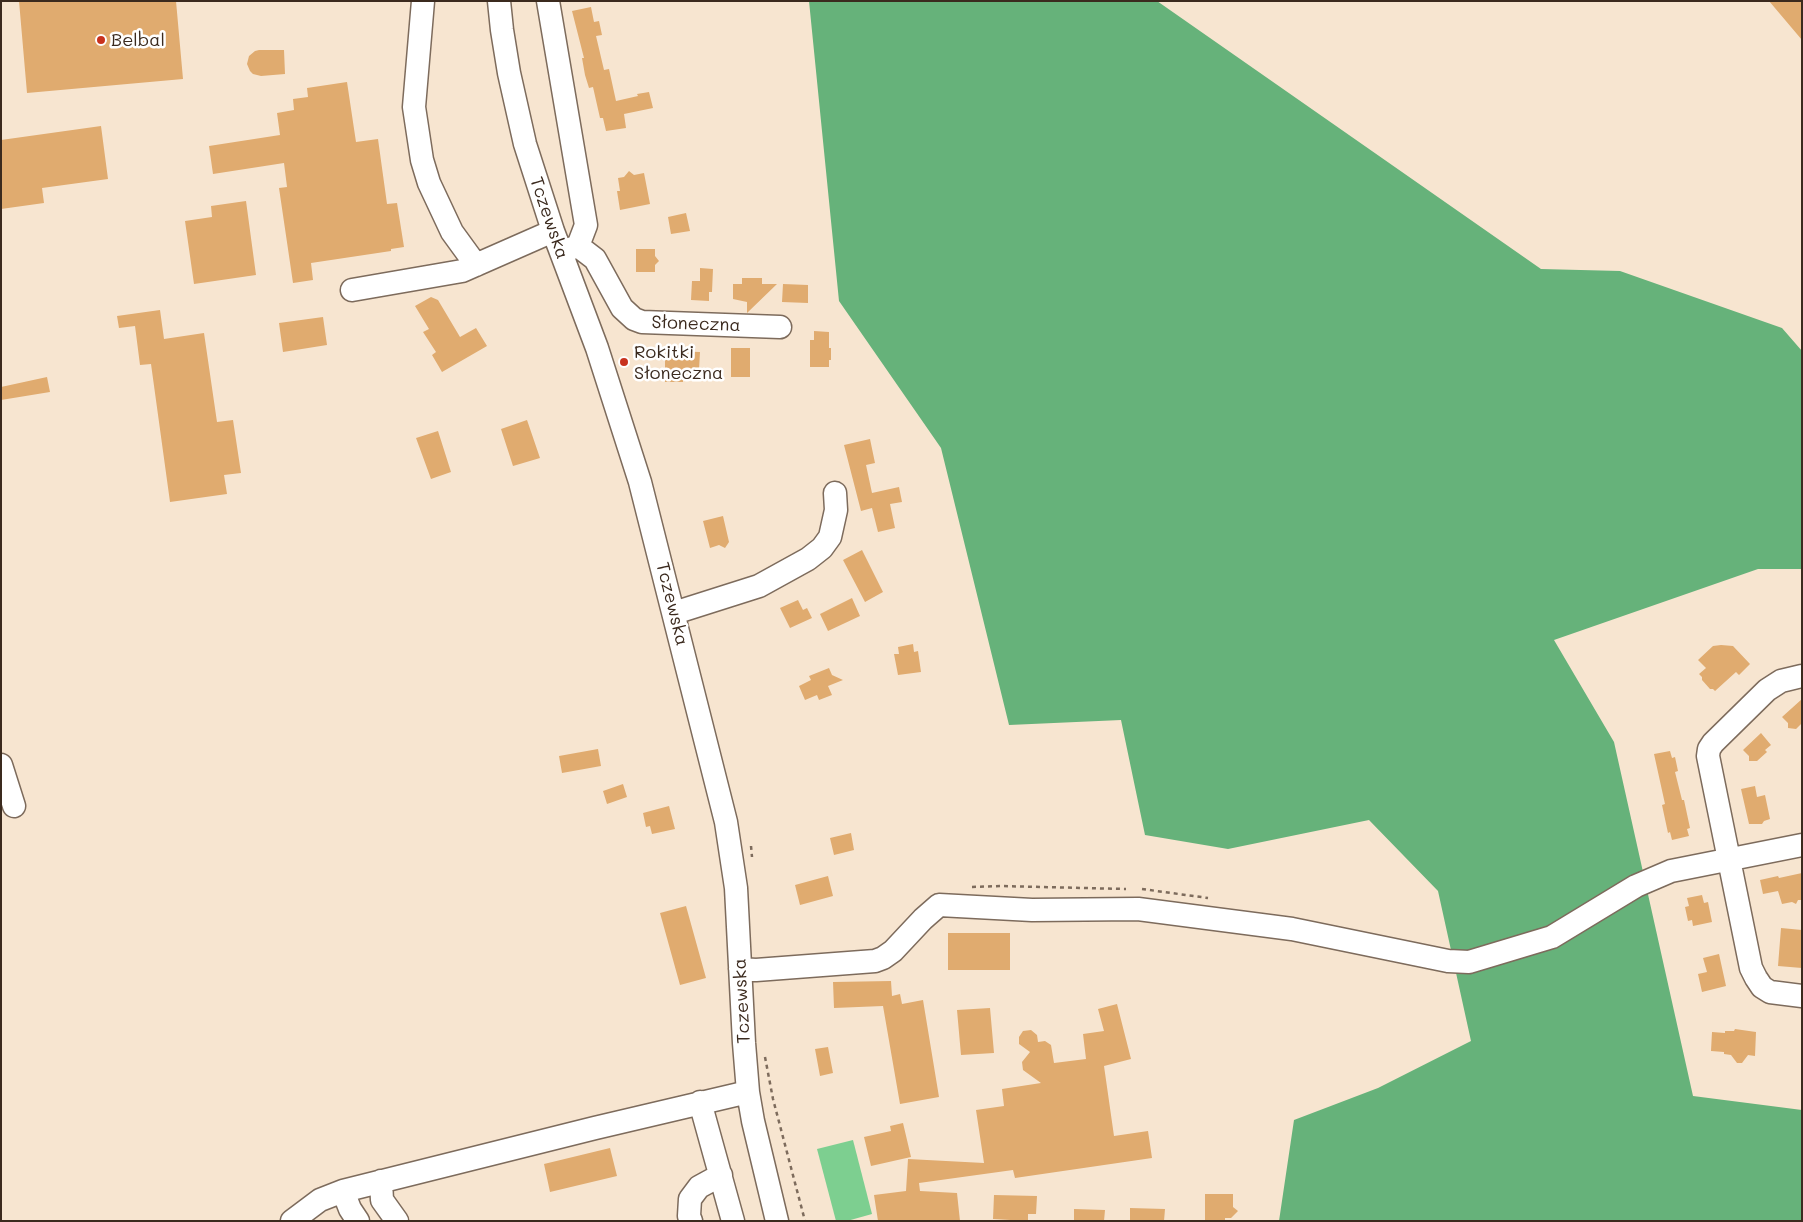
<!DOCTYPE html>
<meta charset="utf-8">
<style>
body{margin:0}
#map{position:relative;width:1803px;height:1222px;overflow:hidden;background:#f7e5d0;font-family:Mali,sans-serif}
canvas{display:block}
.frame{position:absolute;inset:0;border:2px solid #3b2a1e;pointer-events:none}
</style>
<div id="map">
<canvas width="1803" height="1222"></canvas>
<div class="frame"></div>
</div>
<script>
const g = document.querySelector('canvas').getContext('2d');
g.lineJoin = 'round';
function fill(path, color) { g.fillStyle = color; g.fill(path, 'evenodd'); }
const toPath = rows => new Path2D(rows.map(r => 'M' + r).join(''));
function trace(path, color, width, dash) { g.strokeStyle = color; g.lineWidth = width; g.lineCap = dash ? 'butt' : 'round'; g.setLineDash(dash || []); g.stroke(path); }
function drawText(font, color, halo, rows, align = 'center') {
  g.font = font + ' Mali,sans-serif'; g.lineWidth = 5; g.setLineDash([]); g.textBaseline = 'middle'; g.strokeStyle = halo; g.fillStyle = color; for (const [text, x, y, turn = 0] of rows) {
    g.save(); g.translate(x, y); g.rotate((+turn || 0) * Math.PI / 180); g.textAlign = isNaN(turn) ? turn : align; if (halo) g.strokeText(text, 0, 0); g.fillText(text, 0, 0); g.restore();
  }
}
fill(toPath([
 [853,1140,872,1214,847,1221,836,1221,817,1149]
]), '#7dcf90');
fill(toPath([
 [809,1,1157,1,1541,269,1620,271,1782,328,1802,351,1802,569,1758,569,1554,640,1614,742,1693,1096,1802,1110,1802,1221,1279,1221,1294,1120,1378,1088,1471,1041,1438,891,1369,820,1228,849,1145,835,1121,720,1009,725,941,448,839,301]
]), '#66b27a');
fill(toPath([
 [19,1,176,1,183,79,27,93],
 [1769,1,1802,1,1802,40],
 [591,7,594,22,599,21,602,35,596,36,604,70,609,69,616,101,638,96,637,94,649,92,653,108,624,114,626,128,606,131,603,118,600,118,593,87,589,88,585,75,582,58,584,58,572,11],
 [259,50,284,50,285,74,261,76,253,74,250,71,247,64,249,56,255,51],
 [347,82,356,142,378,139,387,204,397,203,404,247,391,249,391,251,311,263,313,280,293,283,279,188,287,187,284,163,213,174,209,146,280,135,277,113,294,110,293,99,308,97,307,88],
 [101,126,108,179,42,188,44,203,1,209,1,140],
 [629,171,634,175,644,173,650,204,620,210,617,191,620,191,618,178,624,177],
 [246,201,256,275,194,284,185,221,212,217,211,206],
 [686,213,690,231,671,234,668,217],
 [636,249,655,249,655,256,659,261,655,265,655,272,636,272],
 [700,268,713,269,712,292,709,292,709,301,691,300,692,281,700,281],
 [742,278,762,278,762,284,777,284,747,313,747,302,733,299,733,284,742,284],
 [783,284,808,285,808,303,782,302],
 [431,297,438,300,460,337,476,328,487,346,442,372,432,355,436,352,423,332,429,329,415,306],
 [160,310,164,339,204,333,217,422,233,420,241,473,224,475,227,494,170,502,151,364,140,365,135,326,119,328,117,316],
 [323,317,327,345,283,352,279,323],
 [814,331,829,332,829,348,831,348,831,360,829,360,829,367,810,367,810,340,814,340],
 [731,348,750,348,750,377,731,377],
 [665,351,700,352,699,370,683,369,683,382,665,382],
 [47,377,50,392,1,400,1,387],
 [527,420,540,458,513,466,501,429],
 [438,431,451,472,431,479,416,438],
 [870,439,875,463,866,465,872,493,899,487,902,502,890,504,895,528,878,532,872,508,861,511,844,445],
 [723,516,729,542,725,548,719,545,710,548,703,521],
 [862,550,883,592,865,602,843,560],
 [852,598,860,616,828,631,820,614],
 [798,600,803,610,807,608,812,618,790,628,780,608],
 [913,644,914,652,918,651,921,672,898,675,894,654,899,654,898,647],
 [1721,645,1733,646,1750,664,1739,675,1736,672,1715,691,1713,689,1710,689,1702,680,1702,677,1699,674,1706,668,1698,660,1713,646],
 [829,668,832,675,843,680,828,686,832,695,819,700,817,695,805,700,799,686,811,680,809,676],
 [1802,699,1802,723,1796,729,1788,728,1788,723,1782,717],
 [1761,733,1771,745,1765,750,1767,752,1757,761,1749,761,1749,756,1743,750],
 [598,749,601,766,562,773,559,756],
 [1670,751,1672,758,1675,757,1678,771,1675,772,1682,800,1684,800,1690,828,1687,829,1689,836,1672,840,1670,832,1668,833,1662,805,1665,804,1654,754],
 [623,784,627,797,607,804,603,791],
 [1755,786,1757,797,1765,795,1770,819,1764,821,1762,824,1749,824,1741,789],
 [669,806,675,829,652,834,650,826,646,827,643,813],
 [851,833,854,850,834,855,830,838],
 [1802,873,1802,900,1798,900,1796,904,1792,902,1782,904,1778,891,1763,894,1760,880,1778,876,1779,878],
 [828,876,833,896,800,905,795,885],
 [1702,895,1704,903,1708,902,1712,922,1693,926,1692,920,1688,921,1685,907,1689,906,1687,898],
 [686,906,706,978,680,985,660,913],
 [1781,928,1802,930,1802,968,1778,966],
 [948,933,1010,933,1010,970,948,970],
 [1719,954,1726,986,1702,992,1698,974,1707,972,1703,958],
 [891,981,892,996,900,994,902,1004,923,1000,939,1097,900,1104,883,1006,834,1008,833,982],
 [1117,1004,1131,1059,1104,1066,1114,1136,1148,1131,1152,1158,1015,1178,1013,1170,919,1183,920,1191,957,1193,960,1221,878,1221,874,1195,906,1191,908,1159,984,1163,976,1110,1004,1106,1002,1089,1041,1083,1023,1070,1022,1062,1030,1052,1019,1044,1019,1037,1023,1031,1031,1030,1037,1035,1038,1042,1045,1041,1051,1045,1054,1063,1086,1059,1083,1034,1104,1031,1098,1009],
 [990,1008,994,1053,961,1055,957,1010],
 [1735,1029,1756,1032,1755,1056,1748,1055,1742,1063,1737,1063,1731,1055,1724,1054,1724,1052,1711,1051,1712,1032,1725,1033,1725,1031,1734,1031],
 [828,1047,833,1073,820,1076,815,1049],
 [903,1123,911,1157,871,1166,864,1137,891,1131,890,1126],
 [610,1148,617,1176,550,1192,544,1164],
 [1205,1194,1233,1194,1233,1207,1238,1211,1231,1218,1225,1218,1225,1221,1205,1221],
 [994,1195,1037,1196,1036,1214,1028,1214,1028,1221,993,1219],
 [1130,1208,1165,1209,1164,1221,1130,1221],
 [1074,1209,1105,1210,1104,1221,1074,1221]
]), '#e0ab6f');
const minor = toPath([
 [423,1,414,107,422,160,429,183,452,232,476,265],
 [499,1,502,30,509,73,525,144,553,231,597,348,640,482,726,822,736,888,744,1043,748,1092,753,1121,777,1221],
 [548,1,586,225,578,246],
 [561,252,578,246,595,259,622,308,634,319,642,322,780,327],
 [352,290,462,271,553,231],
 [674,613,759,586,808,559,822,548,830,537,836,510,835,493],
 [1802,676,1781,681,1767,690,1713,743,1709,749,1708,756,1751,968,1756,978,1762,987,1770,992,1802,996],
 [1,765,14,806],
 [740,969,756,970,875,961,883,958,893,951,923,919,939,905,1032,910,1138,909,1292,929,1448,961,1469,962,1552,937,1636,886,1671,871,1802,845],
 [700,1102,733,1221],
 [381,1181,382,1200,397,1221],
 [343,1191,350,1209,358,1221],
 [292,1221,320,1200,343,1191,595,1128,748,1092],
 [691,1221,689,1216,690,1199,699,1187,721,1175]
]);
trace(minor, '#7d6b5c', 25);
trace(toPath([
 [751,846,752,857],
 [972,887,1000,886,1126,889],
 [1142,889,1208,898],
 [765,1057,773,1099,805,1221]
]), '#7d6b5c', 2.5, [4, 4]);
trace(minor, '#fff', 22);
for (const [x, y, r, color] of [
 [101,40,5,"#c8321e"],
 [624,362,5,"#c8321e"]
]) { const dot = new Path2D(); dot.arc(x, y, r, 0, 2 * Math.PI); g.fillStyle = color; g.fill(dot); trace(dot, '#fff', 2); }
drawText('18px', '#3b2a1e', '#fff', [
 ["Belbal",111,40],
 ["Rokitki",634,352],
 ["Słoneczna",634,373]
], 'left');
drawText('18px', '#3b2a1e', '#fff', [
 ["Tczewska",549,218,71],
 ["Słoneczna",696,324,2],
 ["Tczewska",672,604,76],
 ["Tczewska",742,1001,-93]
]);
</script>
